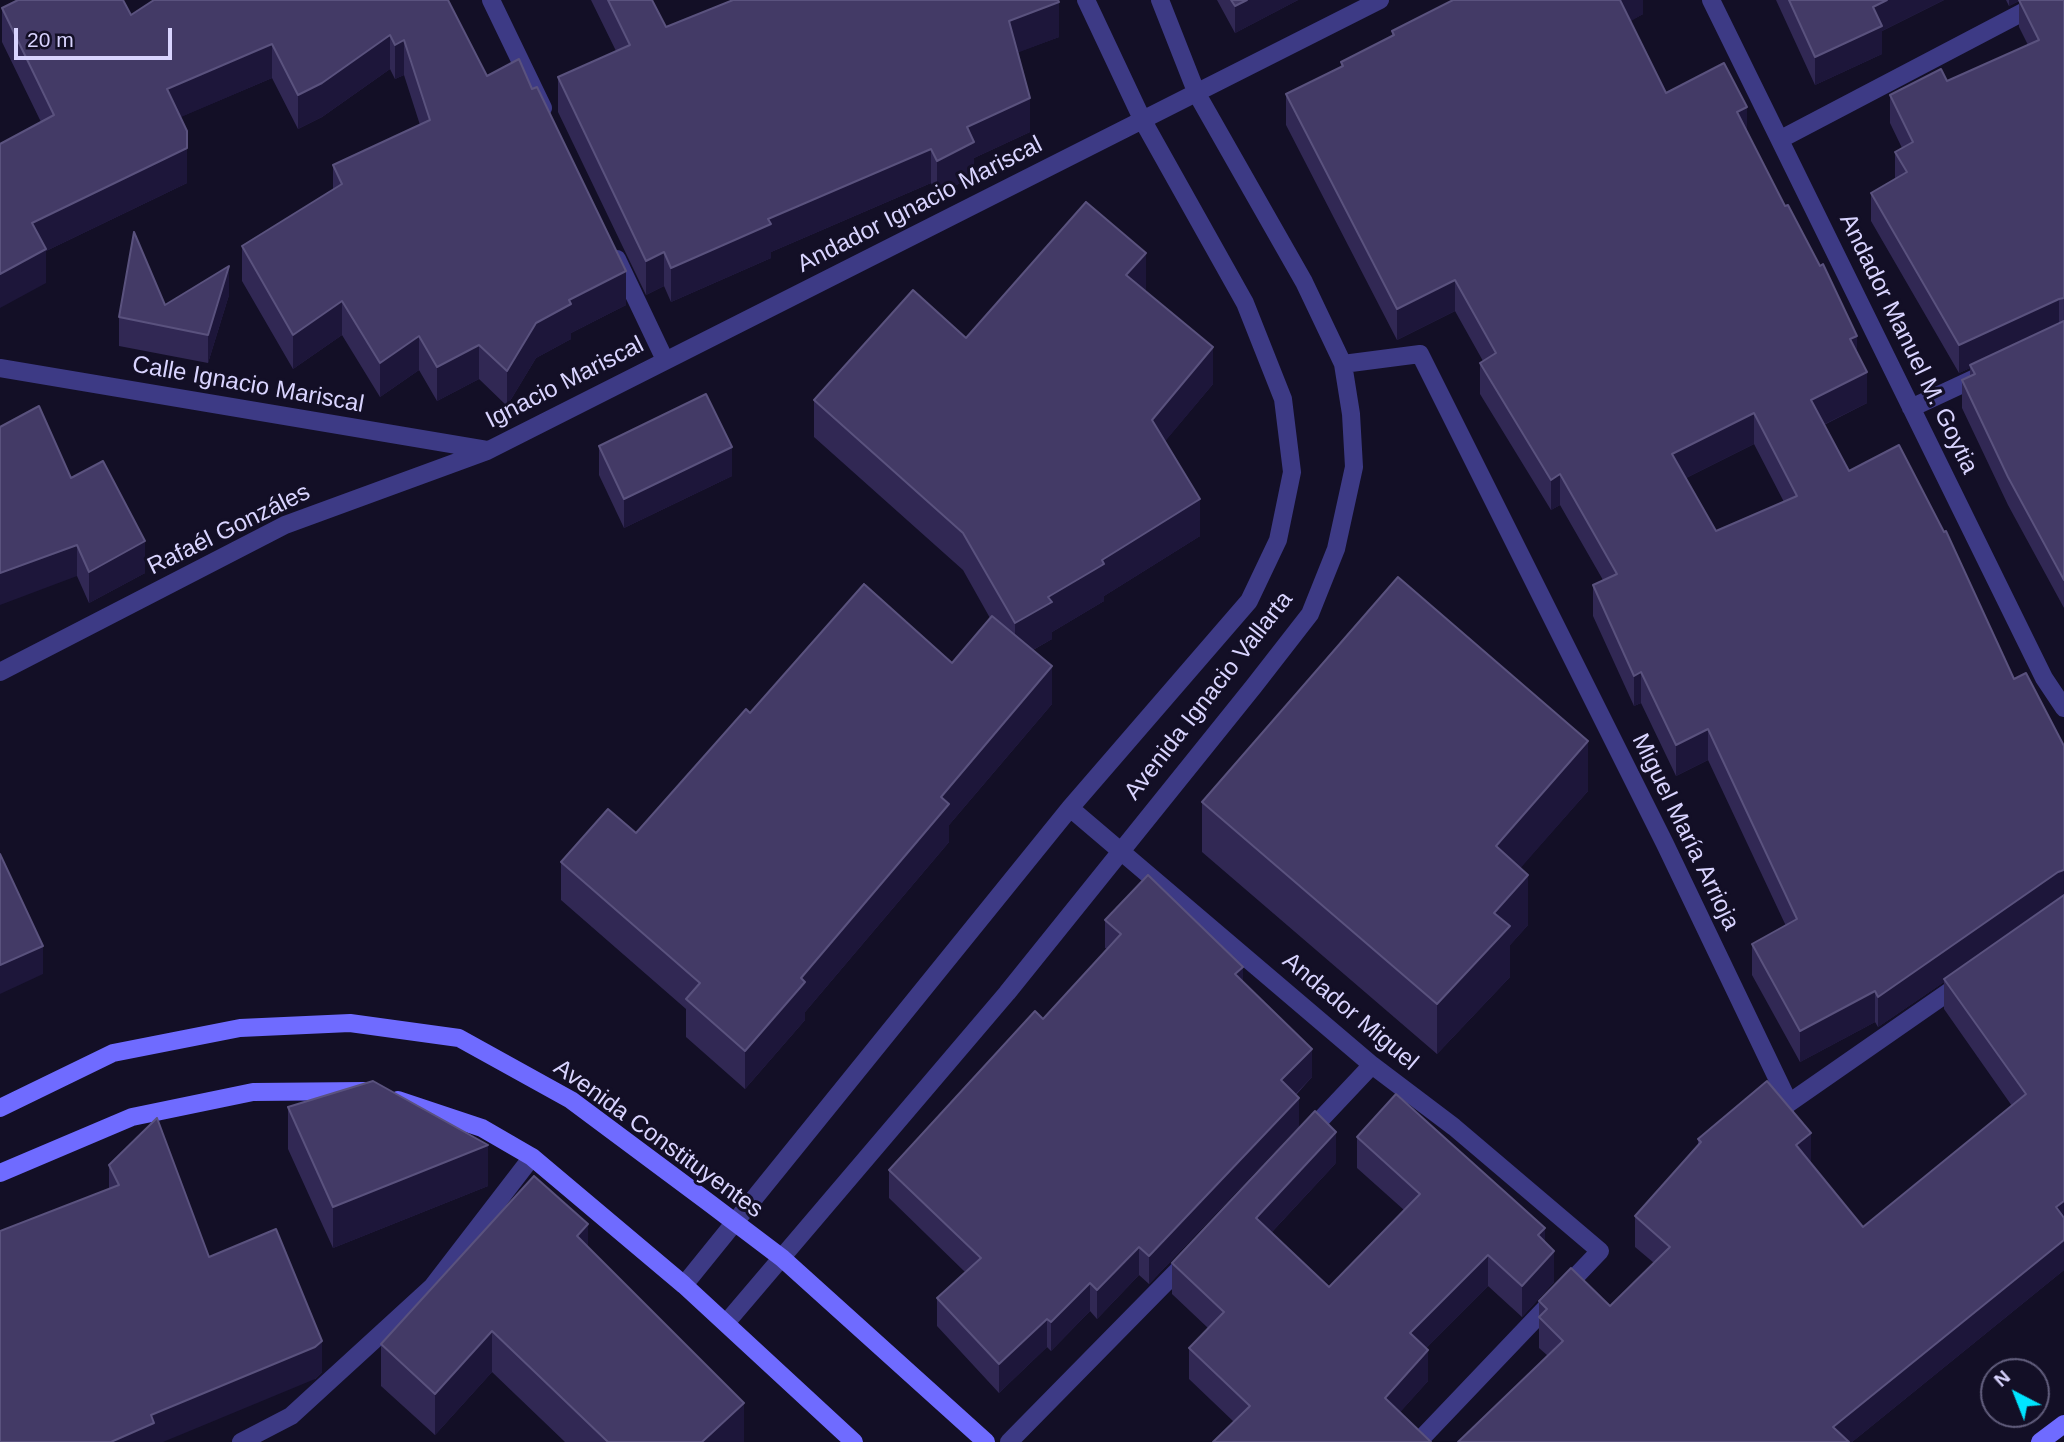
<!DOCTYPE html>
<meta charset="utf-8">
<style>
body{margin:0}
#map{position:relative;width:2064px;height:1442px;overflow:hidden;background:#130f26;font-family:Arial,sans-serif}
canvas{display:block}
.north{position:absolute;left:1980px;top:1358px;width:70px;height:70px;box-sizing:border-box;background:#130f26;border:2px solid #625e7d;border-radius:50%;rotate:318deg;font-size:19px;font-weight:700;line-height:28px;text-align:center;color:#d9d4ff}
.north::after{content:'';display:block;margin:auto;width:24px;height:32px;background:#00e5ff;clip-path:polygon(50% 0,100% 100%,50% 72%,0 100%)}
.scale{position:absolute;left:14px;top:28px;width:158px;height:32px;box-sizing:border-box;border:4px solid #d9d4ff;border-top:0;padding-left:9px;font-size:21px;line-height:24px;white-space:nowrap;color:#d9d4ff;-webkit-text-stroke:5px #130f26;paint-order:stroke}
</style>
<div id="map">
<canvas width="2064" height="1442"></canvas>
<div class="north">N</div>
<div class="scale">20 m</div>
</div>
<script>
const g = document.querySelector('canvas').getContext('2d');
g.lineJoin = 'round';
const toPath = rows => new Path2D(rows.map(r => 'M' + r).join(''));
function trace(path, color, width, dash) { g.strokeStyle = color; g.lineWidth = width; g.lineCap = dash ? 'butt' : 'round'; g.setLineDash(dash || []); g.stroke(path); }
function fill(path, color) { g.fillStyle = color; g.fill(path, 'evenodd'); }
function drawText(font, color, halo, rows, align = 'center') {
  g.font = font + ' Arial,sans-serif'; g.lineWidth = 6; g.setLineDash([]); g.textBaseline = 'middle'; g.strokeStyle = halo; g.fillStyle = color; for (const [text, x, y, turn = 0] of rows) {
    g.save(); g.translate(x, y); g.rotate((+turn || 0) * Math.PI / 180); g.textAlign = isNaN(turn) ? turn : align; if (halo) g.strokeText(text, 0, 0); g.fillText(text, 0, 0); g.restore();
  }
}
trace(toPath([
 [491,0,543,108],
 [1711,0,2044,678,2064,708],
 [1781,139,2046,0],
 [617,259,665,360],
 [1343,364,1420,354,1665,844,1789,1103,1963,982],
 [0,368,487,450],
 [1911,408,1984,374],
 [0,672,285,525,487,451,1380,0],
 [1070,808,1372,1065,1454,1127,1600,1251,1418,1442],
 [1306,1135,1372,1065],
 [684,1285,1070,808,1249,601,1278,540,1292,472,1283,399,1245,303,1143,121,1086,0],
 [726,1323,1007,993,1254,686,1310,614,1336,549,1354,467,1351,414,1343,364,1304,282,1197,94,1160,0],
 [241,1442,291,1416,432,1287,532,1157],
 [1009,1442,1188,1260]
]), '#3d3a85', 18);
trace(toPath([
 [398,1100,482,1128,532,1157,684,1285,854,1442],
 [0,1108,113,1053,240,1028,350,1023,459,1038,571,1100,708,1202,782,1258,986,1442],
 [0,1173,132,1117,253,1092,364,1091],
 [2040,1442,2064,1424]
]), '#6f6bff', 18);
fill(toPath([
 [448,0,487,76,626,305,571,333,571,339,536,358,507,406,479,379,437,401,419,370,380,397,342,335,293,369,242,281,242,246,333,190,333,165,420,125,404,75,395,79,390,69,322,117,298,129,272,78,180,117,187,183,46,251,46,283,41,122,2,42,2,8,131,15],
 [591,0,652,0,666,27,1059,37,1018,52,1030,132,974,158,974,176,937,195,931,183,771,252,771,258,671,302,664,286,646,295,558,112,558,77,616,51],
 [1217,0,1298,0,1235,33],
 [1643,0,1643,14,1630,21,1666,93,1747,132,1857,352,1867,403,1824,425,1849,471,2014,679,2064,746,2064,1270,1852,1442,1458,1442,1548,1356,1539,1348,1539,1301,1610,1306,1654,1263,1635,1247,1635,1216,1698,1145,1698,1139,1811,1163,1863,1227,2012,1106,1944,1009,1944,982,1878,1027,1875,1022,1800,1062,1752,975,1752,944,1786,926,1708,760,1676,776,1641,703,1634,706,1593,616,1593,585,1603,580,1560,505,1551,510,1480,394,1480,363,1483,361,1455,311,1397,340,1286,125,1286,94,1341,67,1341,62,1392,36,1392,31],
 [1754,444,1784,502,1716,531,1686,478],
 [1776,0,1944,0,1882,31,1882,54,1815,85],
 [2006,0,2064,0,2064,608,2008,505,1962,408,1962,380,1970,376,1970,368,1959,373,1871,221,1871,193,1895,179,1895,152,1902,148,1890,123,1890,95,1947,81,2028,45,2019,27,2019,1,2009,6],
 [1146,290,1145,291,1213,384,1165,441,1200,536,1104,596,1104,601,1052,632,1052,639,1033,650,1052,704,949,825,949,842,805,1012,805,1020,745,1089,686,1037,686,1009,561,900,561,862,636,833,750,713,952,663,990,618,963,570,814,437,814,400,966,338],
 [229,295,208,363,119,346,119,317],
 [599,446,732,476,624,528,599,475],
 [71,478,145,573,89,603,77,576],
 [1588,791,1520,868,1528,925,1510,945,1510,977,1437,1054,1202,852,1202,802],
 [1105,920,1243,981,1312,1077,1296,1095,1299,1126,1149,1284,1139,1275,1097,1319,1090,1311,1051,1351,1047,1347,999,1393,937,1326,937,1298,965,1272,889,1198,889,1170,1043,1019,1107,949,1105,948],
 [288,1107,488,1186,333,1248,288,1149],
 [1357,1137,1545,1242,1554,1282,1522,1317,1488,1286,1426,1348,1428,1381,1400,1412,1431,1442,1213,1442,1234,1422,1189,1379,1189,1348,1208,1328,1172,1294,1172,1263,1336,1163,1271,1233,1329,1287,1404,1210,1357,1168],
 [109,1165,209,1257,322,1372,315,1379,109,1188],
 [588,1247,744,1442,565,1442,492,1372,435,1435,381,1386,381,1344]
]), '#312854');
fill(toPath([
 [1247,0,1298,0,1235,33,1235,6],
 [1619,0,1643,0,1643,14,1619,28],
 [1887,0,1944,0,1882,31,1882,54,1815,85,1815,57,1873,7],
 [2009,0,2019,0,2019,1,2009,6],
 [1059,2,1059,37,1009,56,1009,21],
 [390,35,390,69,322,117,298,129,298,95],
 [404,40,404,75,395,79,395,45],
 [272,44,272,78,167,123,167,89],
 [1030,98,1030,132,974,158,974,176,937,195,937,161,967,127],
 [1747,107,1747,138,1737,112],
 [187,148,187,183,46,251,46,283,0,308,0,274,32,223],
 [931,149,931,183,771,252,771,258,671,302,671,268,768,219],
 [664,252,664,286,646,295,646,261],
 [1146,253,1146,290,1126,312,1126,275],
 [229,266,229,295,208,363,208,335],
 [626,271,626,305,571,333,571,339,536,358,507,406,507,371,536,323,569,300],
 [1455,280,1455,311,1397,340,1397,309],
 [2059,299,2059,327,1970,365,1970,368,1959,373,1959,345],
 [342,301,342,335,293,369,293,335],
 [419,336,419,370,380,397,380,363],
 [1857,336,1857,366,1850,339],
 [479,345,479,379,437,401,437,367],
 [1213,347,1213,384,1152,457,1152,420],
 [1867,372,1867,403,1811,431,1811,400],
 [1754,413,1754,444,1672,485,1672,454],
 [732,447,732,476,624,528,624,499],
 [1560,474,1560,505,1551,510,1551,480],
 [1200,499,1200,536,1104,596,1104,601,1052,632,1052,639,1015,660,1015,623,1048,597,1102,560],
 [145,541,145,573,89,603,89,572],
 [77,545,77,576,0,605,0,573],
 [1052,666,1052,704,949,825,949,842,805,1012,805,1020,745,1089,745,1051,941,797],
 [1641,672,1641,703,1634,706,1634,676],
 [1708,729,1708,760,1676,776,1676,745],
 [1588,741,1588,791,1496,896,1496,846],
 [2064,870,2064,901,1944,979,1944,982,1878,1027,1878,997,2058,872],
 [1528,875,1528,925,1510,945,1510,977,1437,1054,1437,1004,1494,913],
 [43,946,43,974,0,994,0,965],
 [1243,967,1243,995,1235,974],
 [1875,991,1875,1022,1800,1062,1800,1031],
 [1312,1049,1312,1077,1281,1109,1281,1080],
 [1299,1098,1299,1126,1149,1284,1149,1256],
 [1336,1132,1336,1163,1256,1249,1256,1218],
 [1811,1133,1811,1164,1796,1145],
 [488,1145,488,1186,333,1248,333,1207],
 [2064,1201,2064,1231,2056,1207],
 [588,1224,588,1266,577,1236],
 [1545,1228,1545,1259,1538,1235],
 [2064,1240,2064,1270,1852,1442,1833,1442,1833,1427],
 [1139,1247,1139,1275,1097,1319,1097,1290],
 [1554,1251,1554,1282,1522,1317,1522,1286],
 [1488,1255,1488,1286,1410,1364,1410,1333],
 [1090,1283,1090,1311,1051,1351,1051,1322],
 [1047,1319,1047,1347,999,1393,999,1364],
 [492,1331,492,1372,435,1435,435,1394],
 [322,1341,322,1372,315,1379,163,1442,111,1442,151,1415],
 [1428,1350,1428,1381,1385,1429,1385,1398],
 [744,1403,744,1442,702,1442]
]), '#1d163a');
const building = toPath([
 [18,0,123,0,131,15,154,0,448,0,487,76,519,59,532,89,537,87,626,271,569,300,571,304,536,323,507,371,479,345,437,367,419,336,380,363,342,301,293,335,242,246,342,184,333,165,430,120,404,40,395,45,390,35,322,83,298,95,272,44,167,89,187,131,187,148,32,223,46,249,0,274,0,144,54,115,2,8,18,0],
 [608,0,652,0,666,27,733,0,1058,0,1059,2,1009,21,1030,98,967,127,974,142,937,161,931,149,768,219,771,224,671,268,664,252,646,261,558,77,630,45,608,0],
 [1231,0,1247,0,1235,6,1231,0],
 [1453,0,1620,0,1666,93,1724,63,1747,107,1737,112,1785,206,1788,205,1820,266,1823,264,1857,336,1850,339,1867,372,1811,400,1849,471,1899,445,1944,532,1946,531,2014,679,2026,673,2064,746,2064,870,2058,872,1878,997,1875,991,1800,1031,1752,944,1797,919,1708,729,1676,745,1641,672,1634,676,1593,585,1617,574,1560,474,1551,480,1480,363,1496,353,1455,280,1397,309,1286,94,1343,66,1341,62,1394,35,1392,31,1453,0],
 [1754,413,1797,496,1716,531,1672,454,1754,413],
 [1789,0,1887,0,1873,7,1882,26,1815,57,1789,0],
 [2019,0,2064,0,2064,298,2059,299,1959,345,1871,193,1907,172,1895,152,1913,142,1890,95,1941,69,1947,81,2039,40,2019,0],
 [1086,202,1146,253,1126,275,1213,347,1152,420,1200,499,1102,560,1104,564,1048,597,1052,602,1015,623,963,533,814,400,913,290,966,338,1086,202],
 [134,232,165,305,229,266,208,335,119,317,134,232],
 [2064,321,2064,580,2008,477,1962,380,1975,374,1970,365,2064,321],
 [706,394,732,447,624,499,599,446,706,394],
 [39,406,71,478,103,461,145,541,89,572,77,545,0,573,0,427,39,406],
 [1398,577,1588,741,1496,846,1528,875,1494,913,1510,926,1437,1004,1202,802,1398,577],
 [864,584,952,663,992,616,1052,666,941,797,949,804,801,978,805,982,745,1051,686,999,700,983,561,862,608,809,636,833,746,709,750,713,864,584],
 [0,854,43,946,0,965,0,854],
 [1148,875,1243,967,1235,974,1312,1049,1281,1080,1299,1098,1149,1256,1139,1247,1097,1290,1090,1283,1051,1322,1047,1319,999,1364,937,1298,981,1258,889,1170,1035,1011,1043,1019,1121,934,1105,920,1148,875],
 [2064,895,2064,1201,2056,1207,2064,1218,2064,1240,1833,1427,1849,1442,1458,1442,1563,1341,1539,1317,1547,1309,1539,1301,1571,1268,1610,1306,1670,1247,1635,1216,1701,1142,1698,1139,1767,1081,1811,1133,1796,1145,1863,1227,2026,1094,1944,979,2064,895],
 [373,1081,488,1145,333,1207,288,1107,373,1081],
 [1396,1094,1545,1228,1538,1235,1554,1251,1522,1286,1488,1255,1410,1333,1428,1350,1385,1398,1431,1442,1213,1442,1250,1406,1189,1348,1224,1312,1172,1263,1315,1111,1336,1132,1256,1218,1329,1287,1420,1194,1357,1137,1396,1094],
 [157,1118,209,1257,276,1229,322,1341,315,1347,151,1415,154,1423,111,1442,0,1442,0,1231,119,1185,109,1165,157,1118],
 [534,1176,588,1224,577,1236,744,1403,702,1442,608,1442,492,1331,435,1394,381,1344,534,1176]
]);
fill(building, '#433a66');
trace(building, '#5a527e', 2);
drawText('24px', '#d9d4ff', '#130f26', [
 ["Andador Ignacio Mariscal",920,205,-27],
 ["Andador Manuel M. Goytia",1908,344,64],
 ["Ignacio Mariscal",565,383,-27],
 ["Calle Ignacio Mariscal",248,385,10],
 ["Rafaél Gonzáles",229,530,-26],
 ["Avenida Ignacio Vallarta",1209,696,-52],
 ["Miguel María Arrioja",1685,832,64],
 ["Andador Miguel",1350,1012,40],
 ["Avenida Constituyentes",658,1139,36]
]);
</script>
